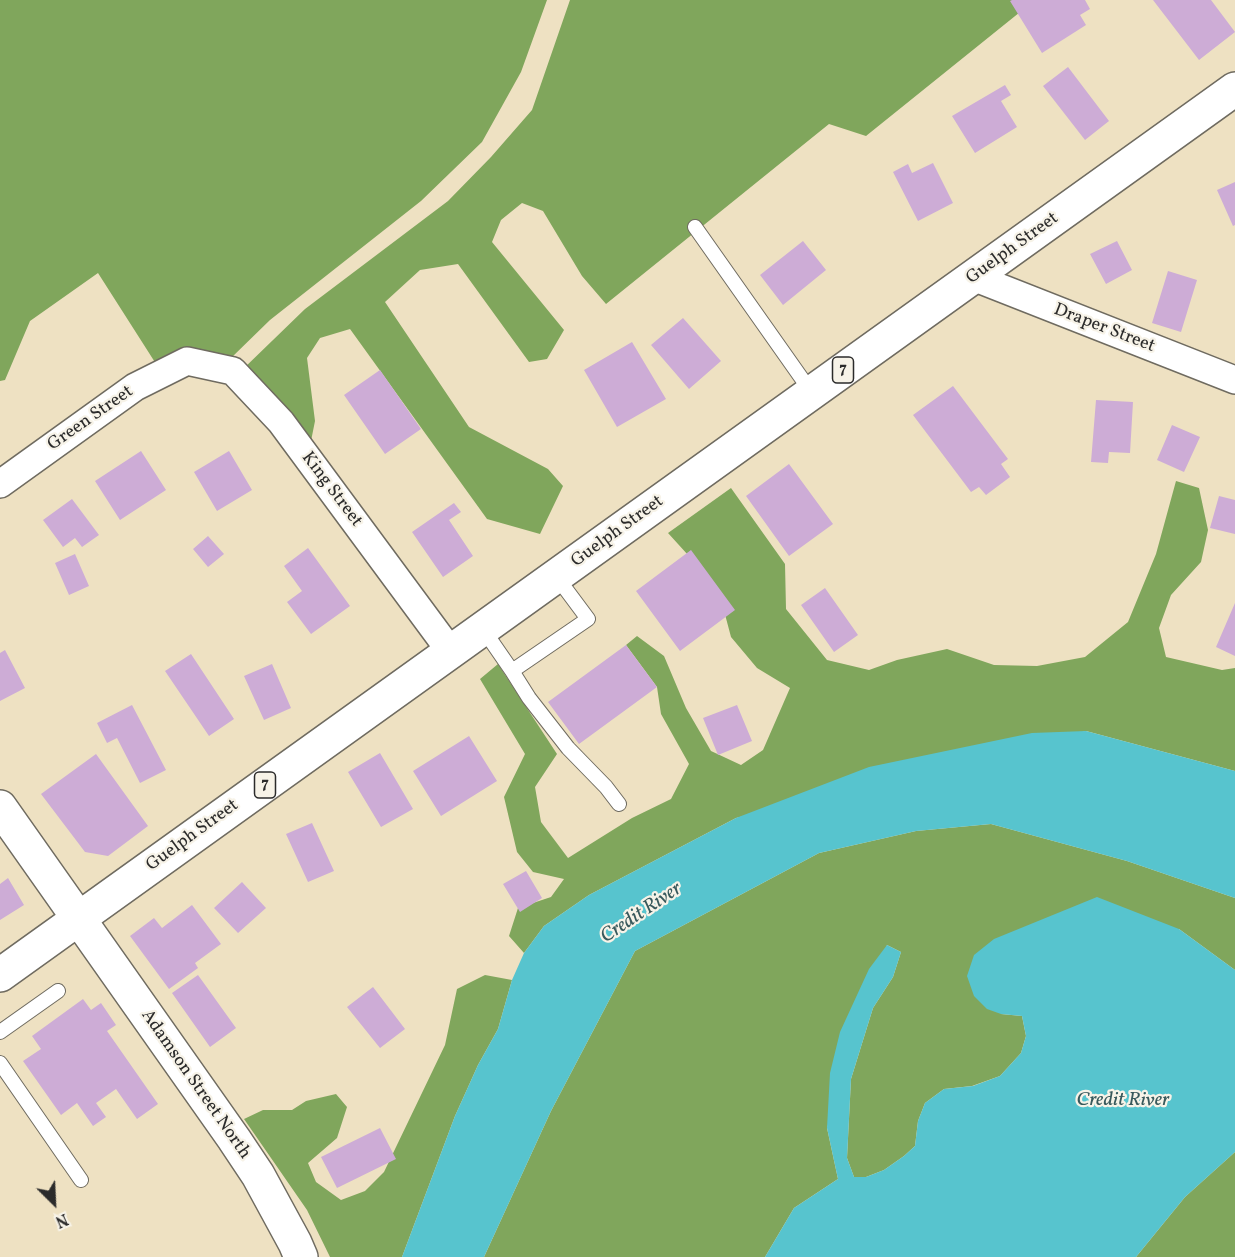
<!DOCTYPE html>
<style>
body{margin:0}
#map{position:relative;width:1235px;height:1257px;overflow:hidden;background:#eee1c2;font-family:Vollkorn,serif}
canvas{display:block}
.north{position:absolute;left:24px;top:1173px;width:60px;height:60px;-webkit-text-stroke:4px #f7f3e8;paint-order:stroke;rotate:156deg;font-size:16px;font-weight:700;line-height:24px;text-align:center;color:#2b2b2b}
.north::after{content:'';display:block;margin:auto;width:21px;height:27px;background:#2b2b2b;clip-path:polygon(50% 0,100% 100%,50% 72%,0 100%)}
</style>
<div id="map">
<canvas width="1235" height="1257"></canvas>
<div class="north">N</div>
</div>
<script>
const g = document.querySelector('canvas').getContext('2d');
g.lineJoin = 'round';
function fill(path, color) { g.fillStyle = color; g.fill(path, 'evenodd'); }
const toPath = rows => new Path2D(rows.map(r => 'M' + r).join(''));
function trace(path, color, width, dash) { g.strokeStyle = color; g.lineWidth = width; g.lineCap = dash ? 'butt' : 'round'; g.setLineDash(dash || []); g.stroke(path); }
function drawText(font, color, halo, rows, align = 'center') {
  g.font = font + ' Vollkorn,serif'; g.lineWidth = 4.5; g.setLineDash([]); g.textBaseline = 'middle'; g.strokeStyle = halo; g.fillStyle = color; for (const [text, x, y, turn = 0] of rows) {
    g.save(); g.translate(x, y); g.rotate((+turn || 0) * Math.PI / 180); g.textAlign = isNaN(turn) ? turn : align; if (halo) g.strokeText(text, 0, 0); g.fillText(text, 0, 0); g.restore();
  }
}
fill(toPath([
 [0,0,547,0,521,72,482,142,421,201,270,320,230,359,158,367,98,273,30,321,5,380,0,381],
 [570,0,1035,0,866,136,829,124,606,304,582,276,543,211,522,203,501,220,492,242,564,330,547,359,529,362,458,264,420,270,385,302,469,427,548,469,563,486,540,534,487,519,350,329,320,338,307,358,315,421,311,441,241,371,305,309,448,201,491,157,532,110],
 [1176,481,1199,488,1208,530,1201,562,1171,595,1159,628,1166,657,1222,670,1235,668,1235,771,1086,731,736,818,589,895,544,926,524,953,509,936,518,908,551,897,564,879,533,872,517,852,504,797,525,754,480,679,498,664,557,754,535,787,541,822,568,858,632,818,671,799,689,764,661,714,657,687,626,645,637,636,664,656,686,708,711,751,741,765,763,750,790,688,757,668,731,637,718,588,668,533,731,488,785,564,786,609,827,660,869,670,897,660,947,649,994,665,1037,666,1085,657,1128,622,1156,554],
 [991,824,1127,861,1235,898,1235,970,1179,929,1001,1014,1022,1016,1026,1036,1021,1053,1000,1076,972,1086,944,1089,925,1103,918,1121,915,1146,904,1156,884,1170,866,1177,854,1177,847,1158,851,1079,873,1008,893,977,901,952,887,945,827,1128,838,1179,794,1208,765,1257,484,1257,551,1111,635,951,819,853,916,831],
 [485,975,512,980,498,1029,478,1065,455,1116,402,1257,330,1257,307,1210,244,1119,263,1110,292,1110,306,1101,336,1094,347,1107,337,1138,308,1163,316,1182,341,1200,365,1191,384,1172,445,1045,457,989],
 [1235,1152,1235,1257,1136,1257,1185,1197]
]), '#80a65c');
fill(toPath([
 [1086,731,1235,771,1235,898,1127,861,991,824,916,831,819,853,635,951,551,1111,484,1257,402,1257,455,1116,478,1065,498,1029,512,980,524,953,544,926,589,895,736,818,869,767,1032,733],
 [1097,897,1179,929,1235,970,1235,1152,1185,1197,1136,1257,765,1257,794,1208,838,1179,827,1128,830,1073,840,1032,869,969,887,945,901,952,893,977,873,1008,851,1079,847,1158,854,1177,866,1177,884,1170,904,1156,915,1146,918,1121,925,1103,944,1089,973,1086,1000,1076,1021,1053,1026,1036,1022,1016,1001,1014,987,1009,974,996,967,976,974,955,994,939]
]), '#57c4ce');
fill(toPath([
 [1012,0,1085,0,1090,9,1080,15,1086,25,1042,53,1010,1],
 [1153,0,1211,0,1235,32,1199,60],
 [1068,67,1109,121,1085,140,1043,86],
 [1005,85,1011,95,1001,101,1017,127,975,153,952,116],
 [933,163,953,203,918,221,893,172,908,164,912,173],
 [1235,182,1235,225,1233,226,1217,190],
 [803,241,826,270,783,305,760,275],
 [1117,241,1132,270,1106,284,1090,254],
 [1168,271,1197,280,1181,332,1152,323],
 [683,318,721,361,689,389,651,345],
 [632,342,666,399,617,427,584,370],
 [380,370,421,429,385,454,344,395],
 [953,386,1008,459,1001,464,1010,477,986,495,979,487,971,492,913,415],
 [1096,400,1133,402,1130,453,1109,452,1108,463,1091,462],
 [1172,425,1200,437,1184,472,1157,460],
 [141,451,166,490,120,520,95,481],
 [229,451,252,490,217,511,194,472],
 [789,464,833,524,789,556,746,496],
 [1219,496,1235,500,1235,534,1210,528],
 [72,499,99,535,82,547,75,538,63,547,43,520],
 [454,503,461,512,449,520,473,556,443,577,412,532],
 [208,536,224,554,208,567,193,549],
 [308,548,350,606,311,634,287,602,302,591,284,566],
 [691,550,735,610,680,651,636,591],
 [75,554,89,586,69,595,55,563],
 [825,588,858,635,834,652,801,605],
 [1235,603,1235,656,1216,647],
 [626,645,657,687,579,744,548,702],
 [5,650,25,688,0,701,0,653],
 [191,654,234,719,209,736,165,671],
 [272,664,291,708,264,720,244,676],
 [132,705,166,770,140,783,117,738,107,743,97,723],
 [737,705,752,741,718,755,703,718],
 [469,736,497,781,441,816,413,771],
 [380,753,413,809,381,827,348,772],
 [96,754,148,826,108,856,85,852,41,794],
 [312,823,334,871,308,882,286,834],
 [526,871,542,898,520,912,503,884],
 [8,878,24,905,0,920,0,884],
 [242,882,266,908,238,933,214,908],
 [192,905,221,944,195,963,198,968,169,989,130,936,154,918,162,928],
 [198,975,236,1028,210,1047,172,993],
 [373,987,405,1029,380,1048,347,1007],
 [83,999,91,1010,101,1003,116,1025,107,1031,158,1104,137,1119,116,1089,96,1103,106,1117,93,1126,77,1103,61,1115,23,1061,41,1049,32,1036],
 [380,1128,396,1159,337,1188,321,1157]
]), '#cdacd6');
const service = toPath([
 [695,227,812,393],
 [483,629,512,671,588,619,556,576],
 [512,671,529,698,568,748,606,787,619,804],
 [0,1032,58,991],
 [0,1063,81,1180]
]);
const minor = toPath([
 [973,277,1235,380],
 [0,484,135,387,187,361,233,371,281,422,451,652]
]);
const secondary = toPath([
 [0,807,234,1139,258,1175,295,1243,301,1257]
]);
const primary = toPath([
 [0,975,1235,89]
]);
trace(service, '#6f6b60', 16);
trace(minor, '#6f6b60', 30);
trace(secondary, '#6f6b60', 36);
trace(primary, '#6f6b60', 36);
trace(service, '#fff', 14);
trace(minor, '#fff', 27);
trace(secondary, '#fff', 33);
trace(primary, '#fff', 33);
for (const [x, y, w] of [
 [843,370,21],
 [265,785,21]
]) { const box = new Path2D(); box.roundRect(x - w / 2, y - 13, w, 26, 4.5); g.fillStyle = '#f7f3e8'; g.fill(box); trace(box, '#2b2b2b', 1.5); }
drawText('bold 16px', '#2b2b2b', null, [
 ["7",843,370],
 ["7",265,785]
]);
drawText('18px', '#2b2b2b', '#f7f3e8', [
 ["Guelph Street",1013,249,-36],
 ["Draper Street",1104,329,21],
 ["Green Street",91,419,-35],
 ["King Street",331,490,53],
 ["Guelph Street",618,532,-36],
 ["Guelph Street",193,836,-36],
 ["Adamson Street North",195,1085,55]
]);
drawText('italic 20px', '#38595c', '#f7f3e8', [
 ["Credit River",642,914,-34],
 ["Credit River",1123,1101]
]);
</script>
